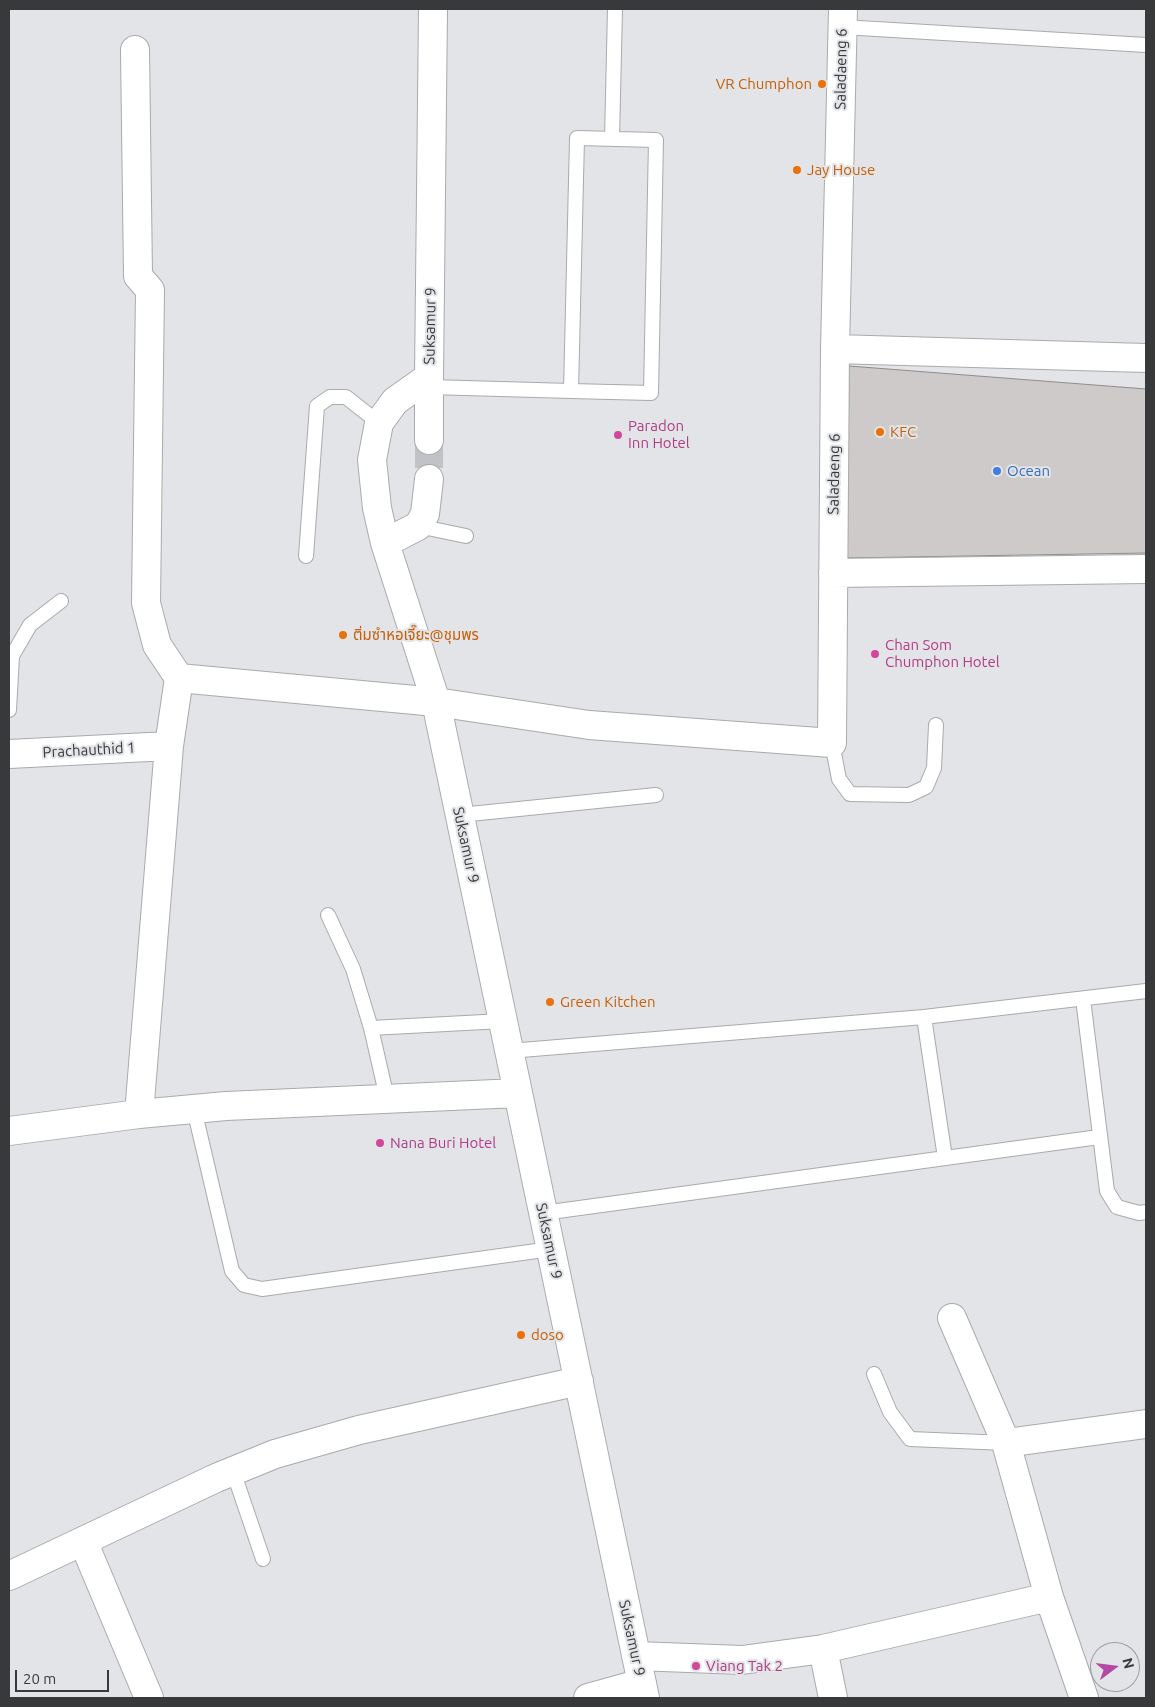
<!DOCTYPE html>
<meta charset="utf-8">
<style>
body{margin:0}
#map{position:relative;width:1155px;height:1707px;overflow:hidden;background:#e2e4e8;font-family:Ubuntu,sans-serif}
canvas{display:block}
.frame{position:absolute;inset:0;border:10px solid #38393a;pointer-events:none}
.north{position:absolute;left:1090px;top:1642px;width:50px;height:50px;box-sizing:border-box;background:#e2e4e8;border:1px solid #9ea0a2;border-radius:50%;rotate:75deg;font-size:14px;font-weight:700;line-height:20px;text-align:center;color:#38393a}
.north::after{content:'';display:block;margin:auto;width:18px;height:22px;background:#b647a4;clip-path:polygon(50% 0,100% 100%,50% 72%,0 100%)}
.scale{position:absolute;left:15px;top:1670px;width:94px;height:22px;box-sizing:border-box;border:2px solid #38393a;border-top:0;padding-left:6px;font-size:15px;line-height:18px;white-space:nowrap;color:#38393a;-webkit-text-stroke:4px #e2e4e8;paint-order:stroke}
</style>
<div id="map">
<canvas width="1155" height="1707"></canvas>
<div class="frame"></div>
<div class="north">N</div>
<div class="scale">20 m</div>
</div>
<script>
const g = document.querySelector('canvas').getContext('2d');
g.lineJoin = 'round';
function fill(path, color) { g.fillStyle = color; g.fill(path, 'evenodd'); }
const toPath = rows => new Path2D(rows.map(r => 'M' + r).join(''));
function trace(path, color, width, dash) { g.strokeStyle = color; g.lineWidth = width; g.lineCap = dash ? 'butt' : 'round'; g.setLineDash(dash || []); g.stroke(path); }
function drawText(font, color, halo, rows, align = 'center') {
  g.font = font + ' Ubuntu,"Noto Sans Thai",sans-serif'; g.lineWidth = 4; g.setLineDash([]); g.textBaseline = 'middle'; g.strokeStyle = halo; g.fillStyle = color; for (const [text, x, y, turn = 0] of rows) {
    g.save(); g.translate(x, y); g.rotate((+turn || 0) * Math.PI / 180); g.textAlign = isNaN(turn) ? turn : align; if (halo) g.strokeText(text, 0, 0); g.fillText(text, 0, 0); g.restore();
  }
}
const building = toPath([
 [849,366,1146,389,1146,553,847,558,849,366]
]);
fill(building, '#cecaca');
trace(building, '#8f8b8b', 1);
trace(toPath([
 [429,440,429,479]
]), '#c0c2c5', 28, [28, 14]);
const lane = toPath([
 [842,27,1146,45],
 [612,139,615,9],
 [429,387,571,391,651,393,656,140,577,138,571,391],
 [418,526,466,536],
 [306,556,317,406,330,397,346,397,379,423],
 [9,710,12,656,30,625,61,601],
 [832,743,839,779,850,794,909,795,926,787,934,768,936,725],
 [460,815,656,795],
 [328,915,353,969,371,1028,387,1098],
 [1083,999,1107,1191,1117,1207,1139,1213,1146,1212],
 [924,1017,945,1158],
 [371,1028,503,1021],
 [509,1051,924,1017,1146,991],
 [194,1109,232,1271,244,1285,262,1289,551,1249],
 [543,1213,1099,1137],
 [874,1374,890,1412,910,1439,1006,1443],
 [233,1471,263,1559]
]);
const street = toPath([
 [433,9,429,377,395,401,379,423,372,460,377,508,385,543,436,702,645,1698],
 [135,50,138,276,150,290,146,603,157,645,179,678],
 [835,349,1146,358],
 [429,377,429,440],
 [385,543,418,526,425,514,429,479],
 [833,573,1146,569],
 [9,754,169,746],
 [139,1114,169,746,179,678,436,702,589,725,832,743,835,349,843,9],
 [9,1131,139,1114,226,1106,518,1093],
 [952,1318,1006,1443,1049,1597,1084,1698],
 [1006,1443,1146,1424],
 [83,1541,149,1698],
 [9,1576,216,1478,275,1454,359,1430,579,1381],
 [823,1649,833,1698],
 [636,1656,742,1660,823,1649,1049,1597],
 [588,1698,642,1683]
]);
trace(lane, '#a8aaad', 16);
trace(street, '#a8aaad', 30);
trace(lane, '#fff', 14);
trace(street, '#fff', 28);
for (const [x, y, r, color] of [
 [822,84,5,"#e8710a"],
 [797,170,5,"#e8710a"],
 [880,432,5,"#e8710a"],
 [618,435,5,"#d1479c"],
 [997,471,5,"#3f7fe0"],
 [343,635,5,"#e8710a"],
 [875,654,5,"#d1479c"],
 [550,1002,5,"#e8710a"],
 [380,1143,5,"#d1479c"],
 [521,1335,5,"#e8710a"],
 [696,1666,5,"#d1479c"]
]) { const dot = new Path2D(); dot.arc(x, y, r, 0, 2 * Math.PI); g.fillStyle = color; g.fill(dot); trace(dot, '#e2e4e8', 2); }
drawText('15px', '#38393a', '#e2e4e8', [
 ["Saladaeng 6",841,69,-89],
 ["Suksamur 9",430,326,-89],
 ["Saladaeng 6",834,474,-89],
 ["Prachauthid 1",89,750,-3],
 ["Suksamur 9",466,845,78],
 ["Suksamur 9",549,1241,78],
 ["Suksamur 9",632,1638,78]
]);
drawText('15px', '#c56008', '#e2e4e8', [
 ["VR Chumphon",812,84,"right"],
 ["Jay House",807,170],
 ["KFC",890,432],
 ["ติ่มซำหอเจี๊ยะ@ชุมพร",353,635],
 ["Green Kitchen",560,1002],
 ["doso",531,1335]
], 'left');
drawText('15px', '#b23c85', '#e2e4e8', [
 ["Paradon",628,426],
 ["Inn Hotel",628,443],
 ["Chan Som",885,645],
 ["Chumphon Hotel",885,662],
 ["Nana Buri Hotel",390,1143],
 ["Viang Tak 2",706,1666]
], 'left');
drawText('15px', '#366cbe', '#e2e4e8', [
 ["Ocean",1007,471]
], 'left');
</script>
